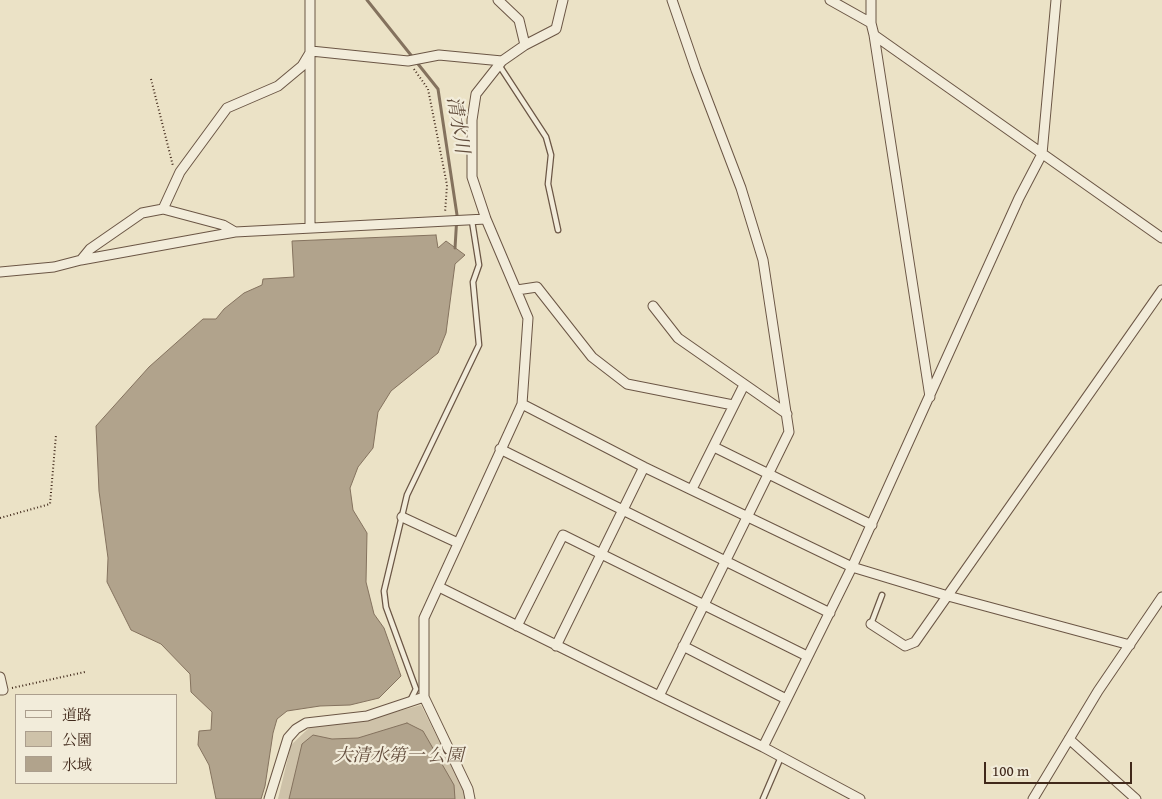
<!DOCTYPE html>
<meta charset="utf-8">
<style>
body{margin:0}
#map{position:relative;width:1162px;height:799px;overflow:hidden;background:#ebe2c6;font-family:"Gentium Book Plus","Noto Serif JP",serif}
canvas{display:block}
.legend{position:absolute;left:15px;top:694px;width:162px;height:90px;box-sizing:border-box;background:#f2ecda;border:1px solid #ab9e8d;margin:0;padding:6px 9px;list-style:none;font-size:15px;color:#40281a}
.legend li{display:flex;align-items:center;gap:10px;height:25px}
.legend b{width:25px;border:1px solid #ab9e8d}
.scale{position:absolute;left:984px;top:762px;width:148px;height:22px;box-sizing:border-box;border:2px solid #40281a;border-top:0;padding-left:6px;font-size:15px;line-height:18px;white-space:nowrap;color:#40281a;-webkit-text-stroke:4px #f2ecda;paint-order:stroke}
</style>
<div id="map">
<canvas width="1162" height="799"></canvas>
<ul class="legend">
<li><b style="height:6px;background:#f2ecda"></b>道路</li>
<li><b style="height:14px;background:#cec2a9"></b>公園</li>
<li><b style="height:14px;background:#b1a38c"></b>水域</li>
</ul>
<div class="scale">100 m</div>
</div>
<script>
const g = document.querySelector('canvas').getContext('2d');
g.lineJoin = 'round';
function fill(path, color) { g.fillStyle = color; g.fill(path, 'evenodd'); }
const toPath = rows => new Path2D(rows.map(r => 'M' + r).join(''));
function trace(path, color, width, dash) { g.strokeStyle = color; g.lineWidth = width; g.lineCap = dash ? 'butt' : 'round'; g.setLineDash(dash || []); g.stroke(path); }
function drawText(font, color, halo, rows, align = 'center') {
  g.font = font + ' "Gentium Book Plus","Noto Serif JP",serif'; g.lineWidth = 4.5; g.setLineDash([]); g.textBaseline = 'middle'; g.strokeStyle = halo; g.fillStyle = color; for (const [text, x, y, turn = 0] of rows) {
    g.save(); g.translate(x, y); g.rotate((+turn || 0) * Math.PI / 180); g.textAlign = isNaN(turn) ? turn : align; if (halo) g.strokeText(text, 0, 0); g.fillText(text, 0, 0); g.restore();
  }
}
fill(toPath([
 [421,705,468,799,278,799,291,745,310,727,362,721]
]), '#cec2a9');
const water = toPath([
 [436,235,438,248,446,241,465,255,455,264,446,333,438,353,391,391,378,412,373,448,358,467,350,488,353,510,367,533,366,582,374,614,384,628,401,676,379,698,350,705,320,706,287,711,277,719,273,733,265,786,261,799,216,799,209,765,198,745,199,731,211,730,212,712,191,692,190,674,161,644,131,630,107,582,108,558,99,491,96,426,149,367,203,319,216,319,224,309,244,293,262,285,263,279,294,277,292,241,436,235],
 [407,723,423,731,454,785,455,799,289,799,302,744,313,735,332,739,358,738,407,723]
]);
fill(water, '#b1a38c');
trace(water, '#84725e', 1);
trace(toPath([
 [367,0,438,89,457,215,455,248]
]), '#84725e', 3);
const service = toPath([
 [499,65,546,137,551,155,548,184,558,230],
 [871,624,882,595],
 [411,699,416,689,386,607,384,591,407,495,479,345,473,282,479,265,472,221],
 [763,799,781,757]
]);
const minor = toPath([
 [310,0,310,228],
 [498,0,519,20,525,45],
 [672,0,696,70,741,188,763,260,789,432,659,696,763,747,860,799],
 [830,0,871,23],
 [871,0,871,23,874,35,930,397],
 [874,35,1162,238],
 [311,51,408,61,439,55,502,61],
 [163,209,223,225,235,232],
 [81,260,90,249,142,213,163,209,180,172,227,108,278,86,302,66,311,51],
 [0,272,54,267,81,260,235,232,486,219],
 [517,290,537,287,592,357,627,384,733,405],
 [653,306,678,338,787,414],
 [522,404,644,467,852,567,948,596,1130,645],
 [714,447,872,525],
 [500,449,830,613],
 [692,489,744,385],
 [402,517,458,543],
 [439,587,659,696],
 [871,624,905,646,915,642,1162,290],
 [517,626,563,535,807,656],
 [556,646,644,467],
 [683,646,786,699],
 [0,677,3,690,0,690],
 [1069,739,1136,799],
 [763,747,852,567,1019,198,1042,154,1056,0],
 [269,799,288,738,296,729,306,723,367,716,424,697],
 [470,799,468,789,424,697,424,618,522,404,528,318,486,219,472,177,472,120,476,94,502,61,525,45,556,29,563,0],
 [1033,799,1098,691,1162,597]
]);
trace(service, '#6b5645', 7);
trace(minor, '#6b5645', 11);
trace(toPath([
 [414,69,428,89,447,185,445,213],
 [151,79,173,166],
 [0,518,50,504,56,435],
 [12,688,85,672]
]), '#40281a', 2, [1, 2.5]);
trace(service, '#f2ecda', 4.5);
trace(minor, '#f2ecda', 9);
drawText('italic 18px', '#644e3e', '#f2ecda', [
 ["大清水第一 公園",399,756]
]);
drawText('italic 19px', '#624d3c', '#f2ecda', [
 ["清水川",457,125,81]
]);
</script>
